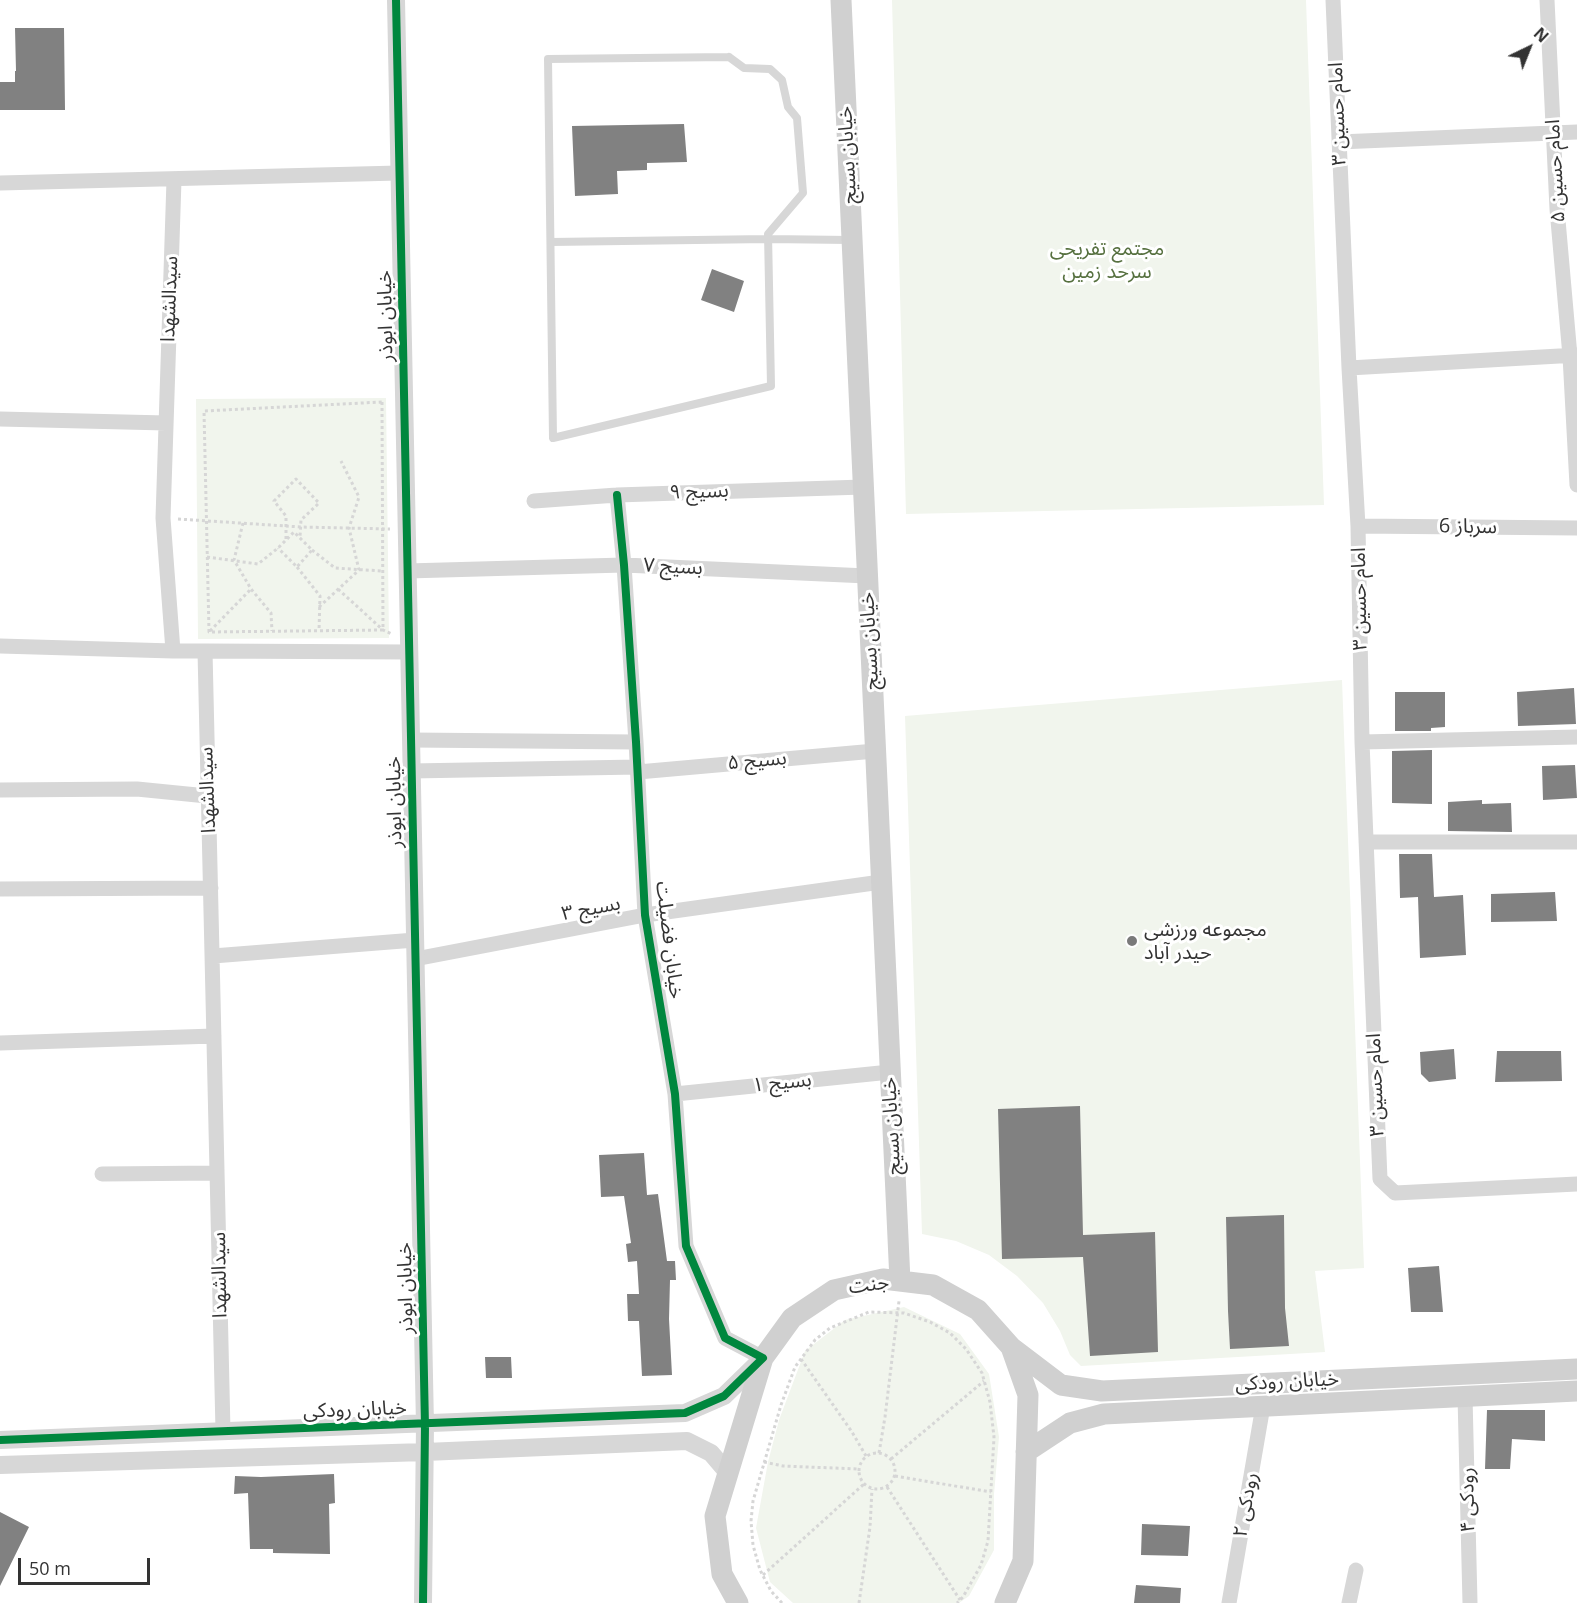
<!DOCTYPE html>
<meta charset="utf-8">
<style>
body{margin:0}
#map{position:relative;width:1577px;height:1603px;overflow:hidden;background:#fff;font-family:"Open Sans",sans-serif}
canvas{display:block}
.north{position:absolute;left:1499px;top:18px;width:60px;height:60px;-webkit-text-stroke:4px #fff;paint-order:stroke;rotate:43deg;font-size:16px;font-weight:700;line-height:24px;text-align:center;color:#333}
.north::after{content:'';display:block;margin:auto;width:21px;height:27px;background:#333;clip-path:polygon(50% 0,100% 100%,50% 72%,0 100%)}
.scale{position:absolute;left:18px;top:1558px;width:132px;height:27px;box-sizing:border-box;border:3px solid #333;border-top:0;padding-left:8px;font-size:18px;line-height:21px;white-space:nowrap;color:#333;-webkit-text-stroke:4px #fff;paint-order:stroke}
</style>
<div id="map">
<canvas width="1577" height="1603"></canvas>
<div class="north">N</div>
<div class="scale">50 m</div>
</div>
<script>
const g = document.querySelector('canvas').getContext('2d');
g.lineJoin = 'round';
function fill(path, color) { g.fillStyle = color; g.fill(path, 'evenodd'); }
const toPath = rows => new Path2D(rows.map(r => 'M' + r).join(''));
function trace(path, color, width, dash) { g.strokeStyle = color; g.lineWidth = width; g.lineCap = dash ? 'butt' : 'round'; g.setLineDash(dash || []); g.stroke(path); }
function drawText(font, color, halo, rows, align = 'center') {
  g.font = font + ' "Open Sans","Noto Sans Arabic",sans-serif'; g.lineWidth = 6; g.setLineDash([]); g.textBaseline = 'middle'; g.strokeStyle = halo; g.fillStyle = color; for (const [text, x, y, turn = 0] of rows) {
    g.save(); g.translate(x, y); g.rotate((+turn || 0) * Math.PI / 180); g.textAlign = isNaN(turn) ? turn : align; if (halo) g.strokeText(text, 0, 0); g.fillText(text, 0, 0); g.restore();
  }
}
fill(toPath([
 [892,0,1306,0,1324,505,906,514],
 [386,398,389,638,198,639,196,399],
 [1342,680,1364,1268,1315,1271,1325,1352,1081,1366,1070,1355,1060,1331,1043,1303,1017,1276,989,1255,956,1241,922,1234,905,716],
 [904,1307,960,1334,989,1374,999,1437,994,1494,994,1550,969,1596,959,1603,793,1603,770,1582,756,1528,768,1462,779,1420,805,1351,845,1320]
]), '#f1f5ed');
fill(toPath([
 [15,28,64,28,65,110,0,110,0,82,15,82,15,71,16,71],
 [684,124,687,162,647,163,647,170,617,171,618,194,575,196,572,126],
 [712,269,744,281,734,312,701,300],
 [1574,688,1576,724,1518,726,1517,692],
 [1395,692,1445,692,1445,727,1431,728,1431,731,1395,731],
 [1432,750,1432,804,1392,803,1392,751],
 [1575,765,1577,798,1543,800,1542,766],
 [1482,800,1482,804,1511,803,1512,832,1448,831,1448,802],
 [1399,854,1432,854,1434,897,1463,895,1466,955,1420,958,1418,897,1400,898],
 [1555,892,1557,921,1491,922,1491,894],
 [1454,1049,1456,1079,1429,1082,1421,1074,1420,1052],
 [1497,1051,1561,1051,1562,1081,1495,1082],
 [1080,1106,1083,1235,1155,1232,1158,1352,1090,1356,1083,1257,1002,1259,998,1109],
 [644,1153,647,1195,658,1194,667,1261,675,1261,676,1280,670,1280,669,1319,672,1375,642,1376,639,1321,628,1321,627,1294,639,1294,637,1261,628,1262,626,1244,631,1243,624,1196,601,1197,599,1155],
 [1284,1215,1285,1308,1289,1346,1230,1349,1228,1311,1226,1217],
 [1439,1266,1443,1312,1411,1312,1408,1268],
 [485,1357,511,1357,512,1378,486,1378],
 [1487,1410,1545,1410,1545,1441,1512,1439,1510,1469,1485,1469],
 [334,1474,335,1503,329,1504,330,1554,273,1553,273,1549,250,1549,248,1493,234,1494,235,1476,261,1477],
 [0,1512,29,1527,0,1586],
 [1142,1524,1190,1526,1188,1556,1141,1555],
 [1136,1585,1181,1588,1180,1603,1134,1603]
]), '#818181');
trace(toPath([
 [382,402,383,630,209,632,204,411,382,402],
 [178,519,301,527,390,529],
 [243,523,234,560,251,589,271,613,272,631],
 [286,539,286,516,274,501,296,479,319,503,301,520,300,537],
 [312,550,335,568,382,571],
 [207,557,258,564,278,548,294,532,312,550,297,567,278,548],
 [297,567,320,596,319,631],
 [338,589,383,630,392,634],
 [319,607,359,570,349,528,359,497,341,461],
 [210,631,251,589],
 [801,1359,852,1432,866,1456],
 '859 1471a18 18 0 1 1 36 0a18 18 0 1 1-36 0Z',
 [879,1453,885,1417,899,1301],
 [891,1459,984,1381],
 [764,1462,783,1466,858,1469],
 [895,1476,991,1492],
 [887,1487,960,1600],
 [763,1575,864,1484],
 [782,1603,771,1591,760,1570,753,1545,751,1521,753,1501,781,1405,795,1367,815,1340,830,1328,869,1312,904,1313,930,1322,950,1333,966,1349,982,1373,990,1402,994,1437,988,1541,981,1565,963,1597,957,1603],
 [859,1603,870,1527,872,1489]
]), '#d6d6d6', 3, [3, 3]);
trace(toPath([
 [729,57,744,68,770,69,782,80,788,107,797,118,803,193,768,234,771,386,553,438,548,59,729,57],
 [551,242,768,239,849,240]
]), '#d7d7d7', 8);
trace(toPath([
 [1333,0,1349,368,1358,526,1362,742,1380,1179,1395,1193,1577,1184],
 [1547,0,1557,209,1570,356,1577,485],
 [1339,142,1577,132],
 [174,180,163,518,173,651,205,651,223,1431],
 [0,183,399,173],
 [1349,368,1577,355],
 [0,419,166,423],
 [617,495,624,565,636,742,645,915,675,1094,686,1246,725,1338,763,1358],
 [534,501,617,495,863,487],
 [1358,526,1577,528],
 [407,571,624,565,867,576],
 [0,646,173,651],
 [205,651,409,652],
 [411,740,636,742],
 [1362,742,1577,737],
 [411,771,638,767],
 [638,772,875,751],
 [0,790,137,789,207,796],
 [1366,842,1577,842],
 [0,889,211,888],
 [213,956,415,940],
 [415,959,645,915,881,882],
 [0,1043,214,1036],
 [675,1094,890,1072],
 [102,1174,217,1173],
 [1465,1396,1470,1603],
 [1229,1603,1263,1406],
 [1349,1603,1356,1570]
]), '#d7d7d7', 15);
trace(toPath([
 [396,0,425,1425,423,1603],
 [0,1440,685,1413,724,1396,763,1358],
 [0,1465,425,1452,687,1441,711,1453,728,1473]
]), '#d7d7d7', 18);
trace(toPath([
 [841,0,900,1281],
 [1011,1347,1061,1385,1102,1391,1577,1369],
 [1026,1452,1070,1423,1104,1414,1577,1391],
 [738,1603,722,1574,715,1516,763,1358,792,1318,834,1290,883,1279,933,1285,978,1310,1011,1347,1028,1395,1023,1561,1005,1603]
]), '#d0d0d0', 21);
trace(toPath([
 [396,0,425,1425,423,1603],
 [0,1440,685,1413,724,1396,763,1358,725,1338,686,1246,675,1094,645,915,636,742,624,565,617,495]
]), '#00873e', 8);
for (const [x, y, r, color] of [
 [1132,941,6,"#7a7a7a"]
]) { const dot = new Path2D(); dot.arc(x, y, r, 0, 2 * Math.PI); g.fillStyle = color; g.fill(dot); trace(dot, '#fff', 2); }
drawText('20px', '#333', '#fff', [
 ["امام حسین ۳",1338,114,-92],
 ["خیابان بسیج",848,155,-93],
 ["امام حسین ۵",1556,171,-93],
 ["سیدالشهدا",170,299,-88],
 ["خیابان ابوذر",386,316,-91],
 ["بسیج ۹",699,492,-2],
 ["سرباز 6",1468,527,1],
 ["بسیج ۷",673,567,3],
 ["امام حسین ۳",1360,599,-91],
 ["خیابان بسیج",870,641,-93],
 ["بسیج ۵",757,761,-5],
 ["سیدالشهدا",208,790,-92],
 ["خیابان ابوذر",395,802,-91],
 ["بسیج ۳",591,909,-11],
 ["خیابان فضیلت",669,940,83],
 ["بسیج ۱",782,1083,-6],
 ["امام حسین ۳",1376,1085,-92],
 ["خیابان بسیج",892,1126,-93],
 ["سیدالشهدا",220,1275,-91],
 ["جنت",869,1285,-7],
 ["خیابان ابوذر",406,1288,-91],
 ["خیابان رودکی",1287,1382,-3],
 ["خیابان رودکی",355,1410,-2],
 ["رودکی ۴",1468,1500,-91],
 ["رودکی ۲",1246,1505,-80]
]);
drawText('20px', '#56703f', '#fff', [
 ["مجتمع تفریحی",1107,249],
 ["سرحد زمین",1107,272]
]);
drawText('20px', '#333', '#fff', [
 ["مجموعه ورزشی",1144,930],
 ["حیدر آباد",1144,953]
], 'left');
</script>
